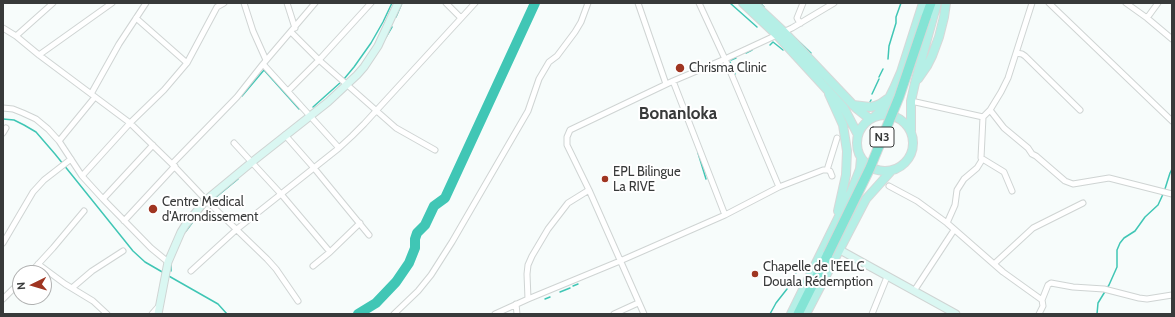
<!DOCTYPE html>
<meta charset="utf-8">
<style>
body{margin:0}
#map{position:relative;width:1175px;height:317px;overflow:hidden;background:#f7fcfb;font-family:Cabin,sans-serif}
canvas{display:block}
.frame{position:absolute;inset:0;border:4px solid #383a3a;pointer-events:none}
.north{position:absolute;left:12px;top:265px;width:40px;height:40px;box-sizing:border-box;background:#fff;border:1px solid #afb0b0;border-radius:50%;rotate:265deg;font-size:11px;font-weight:700;line-height:16px;text-align:center;color:#383a3a}
.north::after{content:'';display:block;margin:auto;width:14px;height:18px;background:#9f3521;clip-path:polygon(50% 0,100% 100%,50% 72%,0 100%)}
</style>
<div id="map">
<canvas width="1175" height="317"></canvas>
<div class="frame"></div>
<div class="north">N</div>
</div>
<script>
const g = document.querySelector('canvas').getContext('2d');
g.lineJoin = 'round';
const toPath = rows => new Path2D(rows.map(r => 'M' + r).join(''));
function trace(path, color, width, dash) { g.strokeStyle = color; g.lineWidth = width; g.lineCap = dash ? 'butt' : 'round'; g.setLineDash(dash || []); g.stroke(path); }
function drawText(font, color, halo, rows, align = 'center') {
  g.font = font + ' Cabin,sans-serif'; g.lineWidth = 4; g.setLineDash([]); g.textBaseline = 'middle'; g.strokeStyle = halo; g.fillStyle = color; for (const [text, x, y, turn = 0] of rows) {
    g.save(); g.translate(x, y); g.rotate((+turn || 0) * Math.PI / 180); g.textAlign = isNaN(turn) ? turn : align; if (halo) g.strokeText(text, 0, 0); g.fillText(text, 0, 0); g.restore();
  }
}
trace(toPath([
 [730,3,757,27],
 [760,3,764,7],
 [396,17,402,3],
 [791,34,811,53],
 [383,42,392,27],
 [770,45,773,42,783,50],
 [746,53,752,50],
 [888,59,889,46,896,23,896,17,901,3],
 [731,60,736,58],
 [730,62,735,74],
 [879,77,883,69],
 [344,79,354,67,371,43,383,22,392,3],
 [872,94,879,79],
 [242,96,264,70,299,109],
 [869,104,871,100],
 [313,107,341,82],
 [3,119,14,120,24,125,36,132,55,154,133,251,145,262,164,273],
 [698,153,706,179],
 [210,202,238,179],
 [186,231,192,223],
 [171,271,171,264],
 [167,275,218,304,227,314],
 [573,286,578,284],
 [789,287,799,266],
 [560,292,570,288],
 [545,299,550,297],
 [770,314,776,303,787,289],
 [1097,314,1098,303,1109,285,1117,267,1117,250,1120,243,1124,238,1135,231,1145,217,1158,205,1164,192,1170,173,1172,169]
]), '#40c6b5', 1.5);
trace(toPath([
 [358,314,376,303,396,282,409,263,415,248,415,239,417,233,425,225,434,206,445,198,535,3]
]), '#40c6b5', 10);
const street = toPath([
 [244,3,253,31,266,60],
 [287,3,295,28],
 [446,3,461,18],
 [638,3,666,84],
 [699,3,725,59,779,187],
 [1049,3,1172,121],
 [1126,3,1147,18,1172,39],
 [136,18,187,63],
 [1147,18,1158,3],
 [801,23,798,20,797,18,803,3],
 [3,28,16,36,39,55,130,123,172,164,206,200,267,259,276,269,298,301],
 [291,32,319,60,396,128,435,150],
 [16,36,53,3],
 [1016,53,1022,54,1025,56,1080,110],
 [39,55,112,3],
 [263,64,339,148],
 [673,81,725,215],
 [288,91,319,60,371,3],
 [91,94,119,44,146,3],
 [911,101,983,117],
 [3,108,13,109,23,113,36,119,48,129,59,141,82,176,103,199,151,248,168,262],
 [990,110,1004,128,1028,148,1032,154,1036,156,1065,181,1073,184,1109,178,1172,194],
 [3,133,6,128],
 [285,135,314,168,369,235],
 [59,141,95,97],
 [234,143,281,194,330,252],
 [172,164,237,97,263,64,315,3],
 [827,170,837,138],
 [82,176,130,123,164,90,187,63,217,7,224,3],
 [889,186,917,201,947,223,1003,272,1042,300,1043,306,1039,314],
 [1012,191,1004,172,981,158,983,117,990,110,1001,92,1008,78,1032,3],
 [103,199,153,145],
 [124,221,175,166],
 [947,223,955,205,957,190,964,179,977,168,982,160],
 [3,243,33,192,44,180,71,159],
 [38,264,65,284,93,301,107,314],
 [994,264,1033,228,1083,203],
 [313,266,330,252,360,223],
 [191,271,237,229,339,148,352,136,364,124,475,3],
 [30,273,53,248,84,211],
 [72,288,92,271,123,251],
 [914,291,954,230],
 [3,299,20,282],
 [528,299,527,274,528,265,532,256,548,229,568,203,589,190],
 [1042,300,1048,285,1051,283,1073,287,1104,289,1139,298,1147,299,1172,295],
 [516,304,517,314],
 [152,314,159,306],
 [394,314,418,291,431,275,452,242,528,111,539,79,549,62,557,56,575,32,581,22,588,3],
 [495,314,528,299,620,261,725,215,779,187,823,170,827,170,830,171,832,176],
 [614,314,638,303],
 [644,314,589,190,567,145,567,137,570,130,673,81,725,59,792,28,834,3],
 [872,314,887,277]
]);
const secondary = toPath([
 [840,250,956,314],
 [158,314,168,262,181,232,186,224,206,200,252,162,328,102,357,75,364,67,378,46,398,3]
]);
const primary = toPath([
 [743,3,777,35,844,108,858,135],
 [753,3,784,32,856,108,870,119],
 [918,79,927,66,932,56,939,37,944,17,946,3],
 [829,94,843,125,847,151,846,175,838,211],
 [853,105,870,107,875,106,880,104,887,99],
 '857 143a28 28 0 1 1 56 0a28 28 0 1 1-56 0Z',
 [874,117,884,108,894,88,901,72,923,3],
 [911,131,911,101,915,83,937,3],
 [791,314,851,192,860,169,861,158],
 [806,314,866,199,892,170]
]);
const highway = toPath([
 [926,17,931,3],
 [798,314,828,254]
]);
trace(street, '#cfd4d3', 7);
trace(secondary, '#cfd4d3', 9);
trace(primary, '#d7d8d8', 10);
trace(highway, '#d7d8d8', 11);
trace(street, '#fff', 5);
trace(secondary, '#daf7f2', 7);
trace(primary, '#b5efe6', 8);
trace(highway, '#84e4d5', 9);
const highwayBridge = toPath([
 [828,254,870,168,899,97,926,17]
]);
trace(highwayBridge, '#d7d8d8', 11, []);
trace(highwayBridge, '#84e4d5', 9);
for (const [x, y, r, color] of [
 [680,68,5,"#9f3521"],
 [605,179,4,"#9f3521"],
 [153,209,5,"#9f3521"],
 [755,274,4,"#9f3521"]
]) { const dot = new Path2D(); dot.arc(x, y, r, 0, 2 * Math.PI); g.fillStyle = color; g.fill(dot); trace(dot, '#fff', 1.5); }
for (const [x, y, w] of [
 [882,137,24]
]) { const box = new Path2D(); box.roundRect(x - w / 2, y - 10, w, 20, 3); g.fillStyle = '#fff'; g.fill(box); trace(box, '#383a3a', 1); }
drawText('bold 12px', '#383a3a', null, [
 ["N3",882,137]
]);
drawText('13px', '#383a3a', '#fff', [
 ["Chrisma Clinic",689,68],
 ["EPL Bilingue",613,172],
 ["La RIVE",613,187],
 ["Centre Medical",162,202],
 ["d'Arrondissement",162,217],
 ["Chapelle de l'EELC",763,267],
 ["Douala Rédemption",763,282]
], 'left');
drawText('bold 17px', '#383a3a', '#fff', [
 ["Bonanloka",678,114]
]);
</script>
